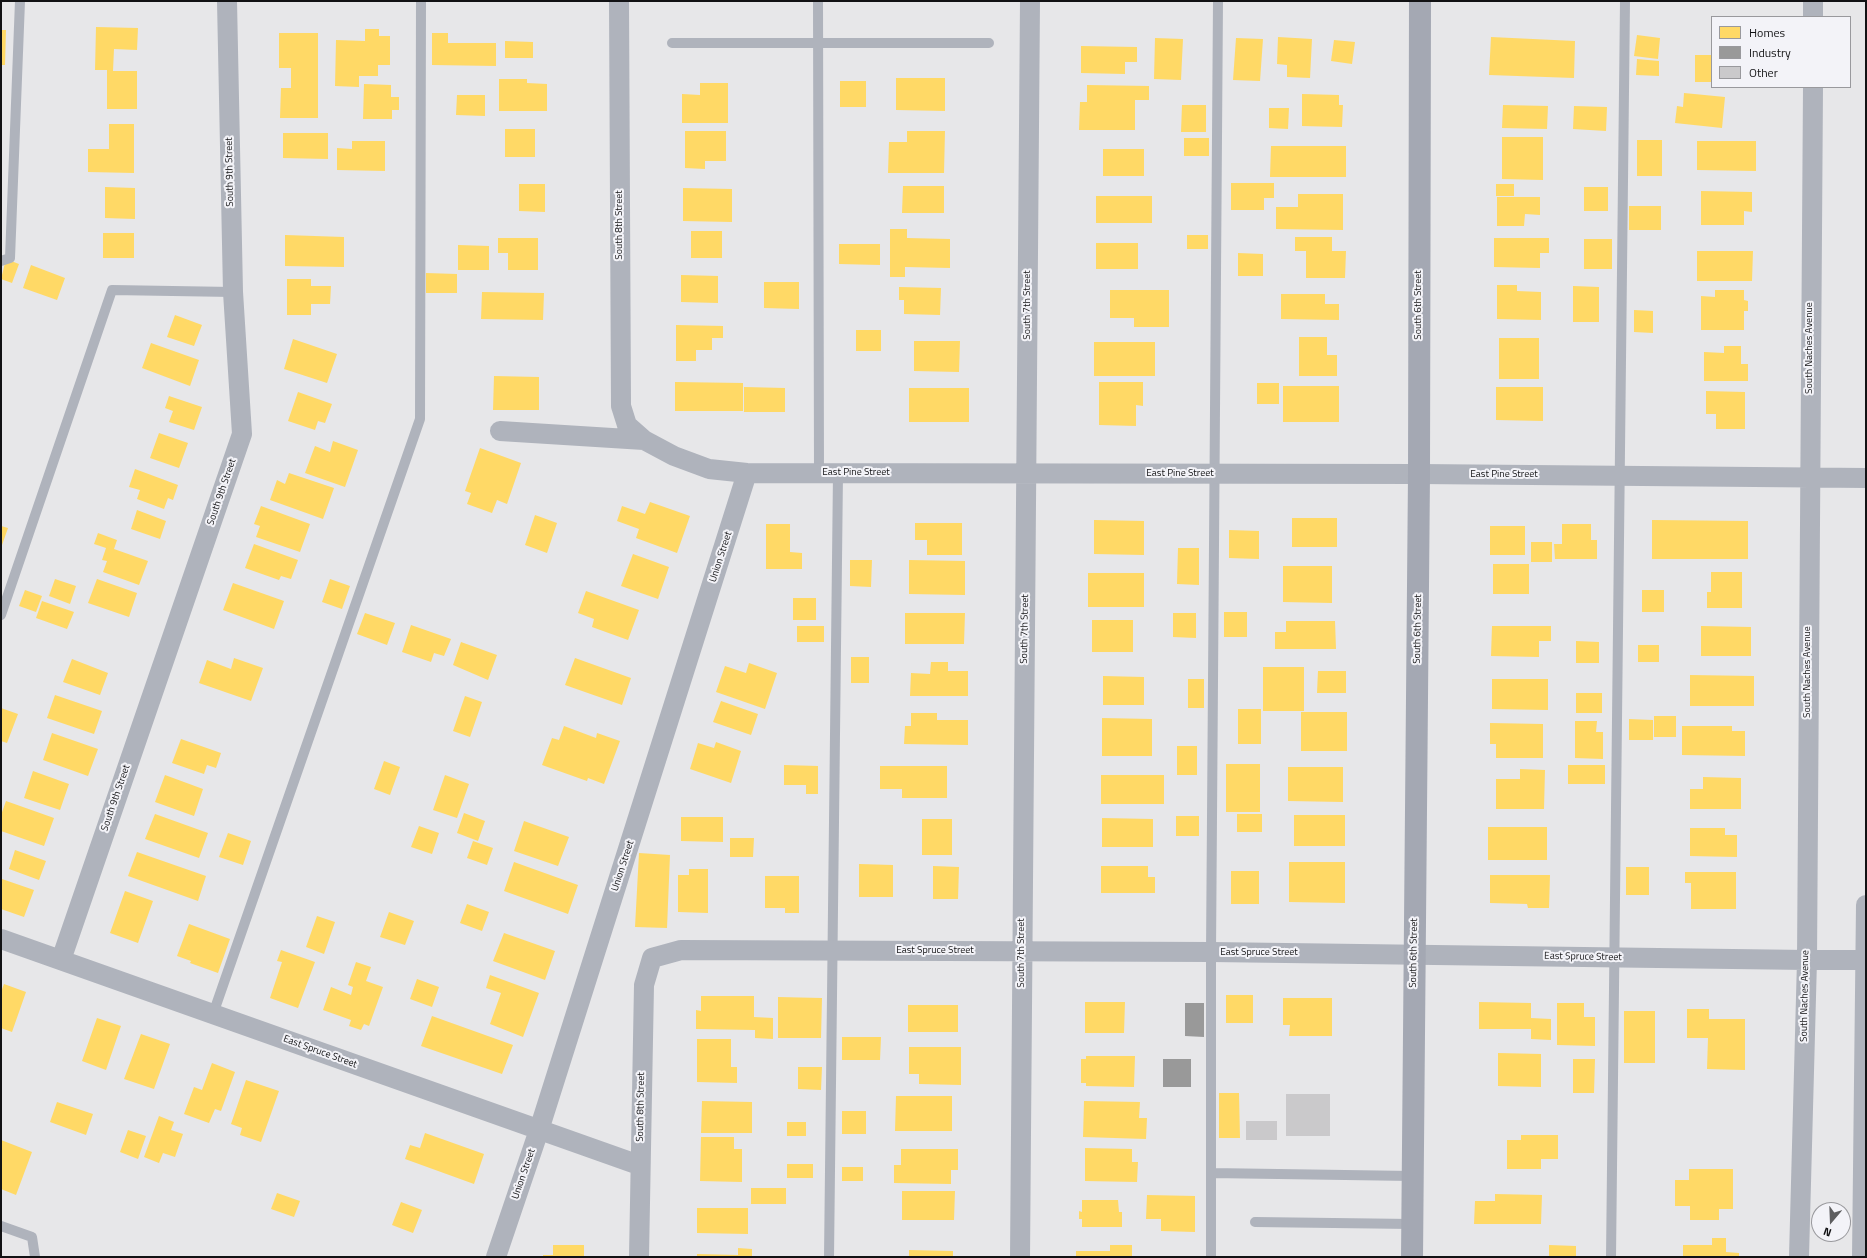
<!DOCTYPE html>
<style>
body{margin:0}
#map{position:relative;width:1867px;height:1258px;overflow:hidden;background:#e7e7e9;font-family:"Titillium Web",sans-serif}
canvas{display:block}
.frame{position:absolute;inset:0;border:2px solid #121214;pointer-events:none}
.legend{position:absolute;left:1711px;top:16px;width:140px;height:72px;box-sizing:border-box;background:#f3f3f8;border:1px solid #99999d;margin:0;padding:5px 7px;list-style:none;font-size:12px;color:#121214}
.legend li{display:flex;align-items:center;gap:8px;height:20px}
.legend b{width:20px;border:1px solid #99999d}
.north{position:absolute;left:1811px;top:1202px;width:40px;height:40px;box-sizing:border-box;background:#f3f3f8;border:1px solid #99999d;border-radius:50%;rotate:199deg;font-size:11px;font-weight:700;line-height:16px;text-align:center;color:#121214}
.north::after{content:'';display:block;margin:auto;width:14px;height:18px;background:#5d5d5f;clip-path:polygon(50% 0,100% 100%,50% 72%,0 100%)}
</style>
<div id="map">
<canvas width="1867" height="1258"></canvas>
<div class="frame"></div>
<ul class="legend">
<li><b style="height:11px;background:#ffd966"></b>Homes</li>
<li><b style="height:11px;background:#999"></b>Industry</li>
<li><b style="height:11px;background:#cac9cb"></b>Other</li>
</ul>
<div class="north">N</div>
</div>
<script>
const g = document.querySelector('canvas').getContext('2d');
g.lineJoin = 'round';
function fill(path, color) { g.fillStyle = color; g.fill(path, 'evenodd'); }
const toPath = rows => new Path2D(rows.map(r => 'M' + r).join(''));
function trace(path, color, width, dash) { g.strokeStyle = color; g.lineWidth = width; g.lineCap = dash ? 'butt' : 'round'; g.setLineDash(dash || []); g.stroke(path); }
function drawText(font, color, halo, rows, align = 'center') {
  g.font = font + ' "Titillium Web",sans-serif'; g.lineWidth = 4; g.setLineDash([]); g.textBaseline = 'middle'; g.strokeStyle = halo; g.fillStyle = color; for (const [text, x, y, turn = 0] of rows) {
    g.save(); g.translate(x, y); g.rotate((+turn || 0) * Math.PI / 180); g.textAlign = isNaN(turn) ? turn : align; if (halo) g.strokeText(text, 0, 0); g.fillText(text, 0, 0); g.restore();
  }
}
fill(toPath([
 [96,27,138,28,137,50,114,49,113,71,137,71,137,109,107,109,107,70,95,70],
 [365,29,379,29,379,36,390,36,390,65,378,65,378,76,359,76,359,87,335,86,336,40,365,41],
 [1,30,6,30,5,65,1,65],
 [279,33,318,33,318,118,280,118,281,88,291,88,291,68,279,68],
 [432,33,448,33,448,43,496,43,496,66,432,65],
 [1637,35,1660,38,1658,59,1634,56],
 [1278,37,1312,39,1310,78,1287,77,1287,65,1277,64],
 [1491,37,1575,41,1574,78,1489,75],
 [1155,38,1183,39,1181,80,1154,79],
 [1236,38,1263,39,1260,81,1233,80],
 [1334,40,1355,42,1352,64,1331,61],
 [505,41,533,42,533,58,505,58],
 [1081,46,1137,47,1137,62,1125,62,1125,74,1081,73],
 [1695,55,1712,55,1712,82,1695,82],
 [1637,59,1659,61,1659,76,1636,75],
 [896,78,945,78,945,111,896,110],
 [499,79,527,79,527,83,547,84,547,111,499,111],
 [840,81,866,81,866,107,840,107],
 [700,83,728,83,728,123,682,123,682,94,700,95],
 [364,84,391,85,391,97,399,97,399,110,392,110,392,119,363,119],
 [1087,85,1149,86,1149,100,1135,100,1135,130,1079,130,1080,102,1087,102],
 [1684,93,1725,97,1722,128,1675,123,1677,106,1683,107],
 [1302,94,1339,95,1339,105,1343,105,1342,127,1302,126],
 [457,95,485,95,485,116,456,115],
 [1182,105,1206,105,1206,132,1181,132],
 [1503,105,1548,106,1547,129,1502,128],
 [1574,106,1607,107,1606,131,1573,129],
 [1269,108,1289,108,1288,129,1269,128],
 [109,124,134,124,134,173,88,172,88,149,109,149],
 [505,129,535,129,535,157,505,157],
 [685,131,726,131,726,161,705,161,705,169,685,168],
 [907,131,945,131,944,173,888,173,889,142,907,142],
 [283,133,328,133,328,159,283,158],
 [1502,137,1543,137,1543,180,1502,179],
 [1184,138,1209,138,1209,156,1184,156],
 [1637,140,1662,140,1662,176,1637,176],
 [352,141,385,141,385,171,337,170,337,148,352,149],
 [1697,141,1756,141,1756,171,1697,170],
 [1271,146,1346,146,1346,177,1270,177],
 [1103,149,1144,149,1144,176,1103,176],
 [1231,183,1274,183,1274,198,1264,198,1264,210,1231,210],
 [519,184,545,184,545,212,519,211],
 [1496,184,1514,184,1514,196,1496,196],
 [903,186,944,186,944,213,902,213],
 [105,187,135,188,135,219,105,218],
 [1584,187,1608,187,1608,211,1584,211],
 [683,188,732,189,732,222,683,221],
 [1701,191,1752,192,1752,212,1744,211,1744,225,1701,225],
 [1298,194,1343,194,1343,230,1276,229,1276,207,1298,207],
 [1096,196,1152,196,1152,223,1096,223],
 [1497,197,1540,197,1540,215,1525,214,1524,226,1497,226],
 [1629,206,1661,206,1661,230,1629,230],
 [890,229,907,229,907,238,950,239,950,268,905,267,905,277,890,277],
 [691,231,722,231,722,258,691,258],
 [103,233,134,233,134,258,103,258],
 [285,235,344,237,344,267,285,266],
 [1187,235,1208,235,1208,249,1187,249],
 [1295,237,1332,237,1332,251,1346,251,1345,278,1306,278,1306,251,1295,251],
 [498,238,538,238,538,270,508,270,508,253,498,253],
 [1494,238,1549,238,1549,253,1540,253,1540,268,1494,267],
 [1584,239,1612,239,1612,269,1584,269],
 [1096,243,1138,243,1138,269,1096,269],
 [839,244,880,244,880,265,839,264],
 [458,245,489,246,489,270,458,270],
 [1697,251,1753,251,1752,281,1697,281],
 [1238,253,1263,254,1263,276,1238,276],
 [6,259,19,264,12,283,1,279],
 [31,265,65,278,57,300,23,288],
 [426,273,457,274,457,293,426,293],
 [681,275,718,276,718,303,681,302],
 [287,279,311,279,311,286,331,286,330,304,311,304,311,315,287,315],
 [764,282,799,282,799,309,764,308],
 [1497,285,1517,285,1517,291,1541,292,1541,320,1497,319],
 [1573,286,1599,287,1599,322,1573,322],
 [899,287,941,288,940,315,904,314,904,300,899,300],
 [1110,290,1169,290,1169,327,1134,327,1134,318,1110,318],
 [1715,290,1744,290,1744,300,1748,301,1748,311,1744,311,1744,330,1701,330,1701,296,1715,297],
 [482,292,544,293,543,320,481,319],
 [1281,294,1325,294,1325,304,1339,304,1339,320,1281,319],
 [1634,310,1653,311,1653,333,1634,332],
 [175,315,202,325,194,346,167,337],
 [676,325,723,326,723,338,712,338,712,350,696,350,696,361,676,361],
 [856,330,881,330,881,351,856,351],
 [1299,337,1327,337,1327,355,1337,355,1337,376,1299,376],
 [1499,338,1539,338,1539,379,1499,379],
 [293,339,337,354,327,383,284,369],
 [914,341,960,341,959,372,914,371],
 [1094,342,1155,342,1155,376,1094,376],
 [151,343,199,360,190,386,142,368],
 [1724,346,1741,346,1741,364,1748,364,1748,381,1704,381,1704,352,1724,353],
 [494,376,539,377,539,410,493,410],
 [675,382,743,383,743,411,675,411],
 [1099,382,1143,382,1143,406,1136,405,1136,426,1099,425],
 [1257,383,1279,383,1279,404,1257,404],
 [1283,386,1339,386,1339,422,1283,422],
 [744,387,785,388,785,412,744,412],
 [1496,387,1543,387,1543,421,1496,420],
 [909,388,969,388,969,422,909,422],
 [1706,391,1745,392,1745,429,1716,429,1716,414,1706,414],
 [298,392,332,404,325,423,318,421,315,430,288,421],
 [169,396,202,407,194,430,169,422,173,411,165,408],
 [159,433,188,443,179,468,150,458],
 [333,441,358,450,345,487,305,473,315,446,330,452],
 [480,448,521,463,507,504,497,500,492,513,467,504,471,493,465,491],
 [135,469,178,485,173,500,168,498,164,509,137,499,140,490,129,487],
 [289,473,334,488,323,519,270,500,277,480,285,484],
 [650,502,690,516,677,553,636,538,639,529,617,521,622,506,645,514],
 [261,506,310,524,300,552,256,537,260,526,254,524],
 [137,510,166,521,160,539,131,529],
 [535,515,557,523,547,553,525,545],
 [1292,518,1337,518,1337,547,1292,547],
 [1094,520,1144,521,1144,555,1094,554],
 [1652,520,1748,521,1748,559,1652,559],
 [915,523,962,523,962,555,927,555,927,540,915,540],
 [766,524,790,524,790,552,802,553,802,569,766,569],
 [1562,524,1591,524,1591,540,1597,540,1597,559,1555,559,1554,544,1562,544],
 [1,526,8,528,1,548],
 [1490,526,1525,526,1525,555,1490,555],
 [1229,530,1259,531,1259,559,1229,558],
 [98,533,117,540,114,549,148,561,139,585,103,572,107,561,102,560,106,548,94,544],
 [1531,542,1552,542,1552,562,1531,562],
 [254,544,298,560,291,579,281,576,279,580,245,568],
 [1178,548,1199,548,1199,585,1177,584],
 [633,554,669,567,658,599,621,586],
 [850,560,872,560,871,587,850,586],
 [909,560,965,561,965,595,909,594],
 [1493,564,1529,564,1529,594,1493,594],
 [1283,566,1332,566,1332,603,1283,602],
 [1711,572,1742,572,1742,608,1707,608,1707,592,1711,592],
 [1088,573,1144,573,1144,607,1088,607],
 [55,579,76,586,70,604,49,596],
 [97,579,137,593,129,617,88,603],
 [330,579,350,586,342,609,322,602],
 [233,583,284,601,274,629,223,610],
 [25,590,42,596,36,612,19,606],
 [1642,590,1664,590,1664,612,1642,612],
 [586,591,639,610,628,640,592,627,594,619,578,613],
 [793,598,816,598,816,620,793,620],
 [42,601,74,612,67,629,36,618],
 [1224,612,1247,612,1247,637,1224,637],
 [365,613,395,623,387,645,357,634],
 [905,613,965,613,964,644,905,644],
 [1173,613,1196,613,1196,638,1173,637],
 [1092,620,1133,620,1133,652,1092,652],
 [1286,621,1335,621,1336,649,1275,649,1275,632,1286,632],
 [411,625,451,639,444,656,434,653,431,662,402,652],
 [797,626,824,626,824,642,797,642],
 [1492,626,1551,626,1551,641,1539,641,1539,657,1491,656],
 [1701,626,1751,627,1751,656,1701,656],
 [1576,641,1599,642,1599,663,1576,663],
 [461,642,497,655,488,680,453,665],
 [1638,645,1659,645,1659,662,1638,662],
 [851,657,869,657,869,683,851,683],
 [234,658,263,668,251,701,199,683,207,660,231,669],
 [575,658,631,678,622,705,565,685],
 [72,659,108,673,100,695,63,682],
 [931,662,948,662,948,671,968,671,968,696,910,696,911,673,930,674],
 [749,663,777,673,765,709,716,692,725,666,746,673],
 [1263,667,1304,667,1304,711,1263,711],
 [1318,671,1346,671,1346,693,1317,693],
 [1690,675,1754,676,1754,706,1690,706],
 [1103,676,1144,677,1144,705,1103,705],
 [1188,679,1204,679,1204,708,1188,708],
 [1492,679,1548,679,1548,710,1492,709],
 [1576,693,1602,693,1602,713,1576,713],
 [55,695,102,711,94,734,47,718],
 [465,696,482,702,470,737,453,731],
 [721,701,758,714,751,735,713,722],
 [1,708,18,714,7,743,1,741],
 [1238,709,1261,709,1261,744,1238,744],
 [1301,712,1347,712,1347,751,1301,751],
 [911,713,937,713,937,720,968,720,968,745,904,744,905,726,911,726],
 [1654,716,1676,716,1676,737,1654,737],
 [1102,718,1152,719,1152,756,1102,756],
 [1629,719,1653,720,1653,740,1629,740],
 [1575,721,1597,721,1596,732,1603,732,1603,759,1575,758],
 [1490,723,1543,724,1543,758,1496,758,1496,744,1490,744],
 [564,726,596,738,597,733,620,741,604,784,588,778,587,781,542,765,552,738,559,740],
 [1682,726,1732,726,1732,731,1745,731,1745,756,1682,755],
 [52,733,98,749,88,776,43,760],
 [181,739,221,753,216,768,207,765,204,774,172,763],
 [716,742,741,751,731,783,690,769,698,743,714,748],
 [1177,746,1197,746,1197,775,1177,775],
 [384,761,400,767,390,795,374,789],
 [1226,764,1260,764,1260,812,1226,812],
 [784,765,818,766,818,794,806,794,806,785,784,785],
 [1568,765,1605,765,1605,784,1568,784],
 [880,766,947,766,947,798,902,798,902,789,880,789],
 [1288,767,1343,767,1343,802,1288,801],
 [1520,769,1545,770,1544,809,1496,809,1496,779,1520,779],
 [33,771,69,784,60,810,24,798],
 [165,775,203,789,194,816,155,802],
 [445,775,469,784,457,818,433,810],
 [1101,775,1164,775,1164,804,1101,804],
 [1703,777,1741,778,1741,809,1690,809,1690,789,1703,789],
 [6,801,54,818,44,846,1,831,1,815],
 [464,813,485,821,478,841,457,833],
 [155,814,208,833,199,858,145,839],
 [1237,814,1262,814,1262,832,1237,832],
 [1294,815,1345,815,1345,846,1294,846],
 [1176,816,1199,816,1199,836,1176,836],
 [681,817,723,817,723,842,681,841],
 [1102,818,1153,819,1153,847,1102,847],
 [922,819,952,819,952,855,922,855],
 [524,821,569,837,558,866,514,851],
 [419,826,439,833,432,854,411,847],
 [1488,827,1547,827,1547,860,1488,860],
 [1690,828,1725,828,1725,835,1737,835,1737,857,1690,856],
 [228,833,251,841,243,865,219,857],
 [730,838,754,838,753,857,730,857],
 [473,841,493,848,487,865,467,858],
 [15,850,46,861,39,880,9,869],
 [137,852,206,876,198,901,128,876],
 [639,853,670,855,667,928,635,927],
 [514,862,578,885,568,914,504,891],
 [1289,862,1345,862,1345,903,1289,902],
 [859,864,893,865,893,897,859,897],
 [933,866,959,867,958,899,933,899],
 [1101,866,1148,866,1148,877,1155,877,1155,893,1101,893],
 [1626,867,1649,867,1649,895,1626,895],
 [689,869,708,869,708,913,678,912,678,875,689,875],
 [1231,871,1259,871,1259,904,1231,904],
 [1685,872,1736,872,1736,909,1691,909,1691,883,1685,883],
 [1490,875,1550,875,1549,908,1528,908,1527,904,1490,903],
 [765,876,799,876,799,913,785,913,785,908,765,908],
 [2,879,34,890,24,917,1,909],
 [125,891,153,901,138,943,110,933],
 [467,904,489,912,482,931,460,923],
 [389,912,414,921,405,945,380,937],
 [317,916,335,922,324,954,306,947],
 [189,924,230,939,218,973,190,963,191,961,177,956],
 [504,933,555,951,545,980,493,961],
 [281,950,315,962,298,1008,270,998,282,962,277,961],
 [356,962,371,967,366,981,383,987,369,1026,364,1024,361,1030,349,1026,351,1020,323,1010,331,987,351,995,353,987,348,985],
 [490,975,539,993,523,1037,490,1024,501,993,486,988],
 [417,979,439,987,432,1007,410,999],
 [4,984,26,992,12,1032,1,1028,1,992],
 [1226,995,1253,995,1253,1023,1226,1023],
 [701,996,754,996,754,1017,773,1018,773,1039,755,1038,755,1030,696,1029,696,1010,701,1011],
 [778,997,822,998,821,1038,778,1038],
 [1283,998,1332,998,1332,1036,1289,1036,1290,1025,1283,1025],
 [1085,1002,1125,1002,1124,1033,1085,1033],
 [1479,1002,1531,1003,1531,1018,1551,1019,1551,1040,1531,1039,1531,1029,1479,1029],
 [1557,1003,1584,1003,1584,1017,1595,1017,1595,1046,1557,1045],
 [908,1005,958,1005,958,1032,908,1032],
 [1687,1009,1709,1009,1709,1019,1745,1019,1745,1070,1707,1069,1708,1038,1687,1038],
 [1624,1011,1655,1011,1655,1063,1624,1063],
 [432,1016,513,1045,502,1074,421,1046],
 [97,1018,121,1026,106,1070,82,1061],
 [141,1034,170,1044,154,1089,124,1079],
 [842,1037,881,1037,880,1060,842,1060],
 [697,1039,731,1039,731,1067,737,1067,737,1083,697,1082],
 [909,1047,961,1047,961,1085,919,1084,919,1074,909,1074],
 [1498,1053,1541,1054,1541,1087,1498,1086],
 [1086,1056,1135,1056,1134,1087,1086,1086,1086,1083,1081,1083,1081,1059,1086,1059],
 [1573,1059,1595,1059,1594,1093,1573,1093],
 [212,1063,235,1072,221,1111,215,1109,209,1123,184,1114,194,1087,202,1090],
 [798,1067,822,1067,821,1090,798,1089],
 [246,1080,279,1091,261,1142,240,1135,242,1128,231,1124],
 [1219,1093,1239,1093,1240,1138,1219,1138],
 [896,1096,952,1096,952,1131,895,1131],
 [702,1101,752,1102,752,1133,701,1133],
 [1084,1101,1140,1102,1139,1118,1147,1118,1146,1139,1083,1137],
 [57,1102,93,1114,86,1135,50,1122],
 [842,1111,866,1111,866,1134,842,1134],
 [159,1116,174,1122,171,1130,183,1134,175,1157,163,1153,159,1163,144,1157],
 [787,1122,806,1122,806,1136,787,1136],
 [128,1130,146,1136,138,1159,120,1152],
 [425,1133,484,1154,474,1184,405,1159,410,1145,420,1148],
 [1521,1135,1558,1135,1558,1159,1541,1159,1541,1169,1507,1169,1507,1140,1521,1140],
 [701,1137,734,1137,734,1149,742,1149,742,1182,700,1181],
 [1,1140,32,1152,16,1195,1,1189],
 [1085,1148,1132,1149,1132,1162,1138,1162,1137,1182,1085,1181],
 [901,1149,958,1149,958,1170,951,1170,951,1184,894,1183,894,1165,901,1165],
 [787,1164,813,1164,813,1178,787,1178],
 [842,1167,863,1167,863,1181,842,1181],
 [1689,1169,1733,1169,1733,1209,1719,1209,1719,1220,1690,1220,1690,1206,1675,1206,1675,1180,1689,1180],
 [751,1188,786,1188,786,1204,751,1204],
 [902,1191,955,1191,954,1220,902,1220],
 [277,1193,300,1201,294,1217,271,1209],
 [1495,1194,1542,1195,1541,1224,1474,1224,1475,1201,1495,1201],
 [1147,1195,1195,1196,1195,1232,1161,1231,1161,1219,1146,1219],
 [1082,1200,1118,1200,1119,1212,1122,1212,1122,1227,1082,1227,1082,1219,1079,1219,1079,1211,1082,1212],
 [401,1202,422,1210,413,1233,392,1225],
 [697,1208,748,1208,748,1234,697,1233],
 [1712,1238,1726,1238,1726,1252,1739,1253,1739,1257,1683,1257,1683,1245,1712,1245],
 [553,1245,584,1245,584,1257,543,1257,543,1255,553,1255],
 [1110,1245,1132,1245,1132,1257,1076,1257,1076,1251,1110,1251],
 [1549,1245,1576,1246,1576,1257,1549,1257],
 [738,1248,752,1249,752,1257,697,1257,697,1254,738,1255],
 [909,1250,953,1251,953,1257,909,1257]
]), '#ffd966');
fill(toPath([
 [1185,1003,1204,1003,1204,1037,1185,1036],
 [1163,1059,1191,1059,1191,1087,1163,1087]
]), '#999');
fill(toPath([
 [1286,1094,1330,1094,1330,1136,1286,1136],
 [1246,1121,1277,1121,1277,1140,1246,1140]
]), '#cac9cb');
trace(toPath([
 [818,1,819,473],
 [672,43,989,43],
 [1,261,10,258,20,1],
 [1,615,112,290,233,292],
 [213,1014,420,419,421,1],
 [1211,1173,1412,1176],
 [1255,1222,1412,1224],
 [1,1226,32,1237,35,1257],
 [829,1257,838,473],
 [1211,1257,1211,952,1218,1],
 [1611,1257,1625,1]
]), '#afb3bc', 10);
trace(toPath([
 [619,1,621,406,627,425,644,440],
 [1813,17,1813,1],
 [500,431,644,440,674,456,709,469,747,473,1419,474,1866,478],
 [1,939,639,1165],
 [61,960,242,434,233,292,227,1],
 [496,1257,539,1130,747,473],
 [639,1257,644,985,652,958,681,950,1211,952,1807,960,1866,960],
 [1020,1257,1030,1],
 [1799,1257,1807,960,1813,87],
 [1862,1257,1866,905]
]), '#afb3bc', 20);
trace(toPath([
 [1412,1257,1419,474,1420,1]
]), '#a4a8b3', 22);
drawText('10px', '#121214', '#f3f3f8', [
 ["South 9th Street",230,172,-91],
 ["South 8th Street",620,225,-90],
 ["South 7th Street",1028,305,-90],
 ["South 6th Street",1419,305,-90],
 ["South Naches Avenue",1810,348,-90],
 ["East Pine Street",856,473],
 ["East Pine Street",1180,474],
 ["East Pine Street",1504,475],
 ["South 9th Street",222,492,-71],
 ["Union Street",721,557,-72],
 ["South 7th Street",1025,629,-89],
 ["South 6th Street",1418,629,-89],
 ["South Naches Avenue",1808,672,-90],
 ["South 9th Street",116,798,-71],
 ["Union Street",623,866,-72],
 ["East Spruce Street",935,951],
 ["South 7th Street",1022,953,-90],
 ["East Spruce Street",1259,953],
 ["South 6th Street",1414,953,-89],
 ["East Spruce Street",1583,957,1],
 ["South Naches Avenue",1805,996,-89],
 ["East Spruce Street",320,1052,20],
 ["South 8th Street",641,1107,-89],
 ["Union Street",524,1174,-71]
]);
</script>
